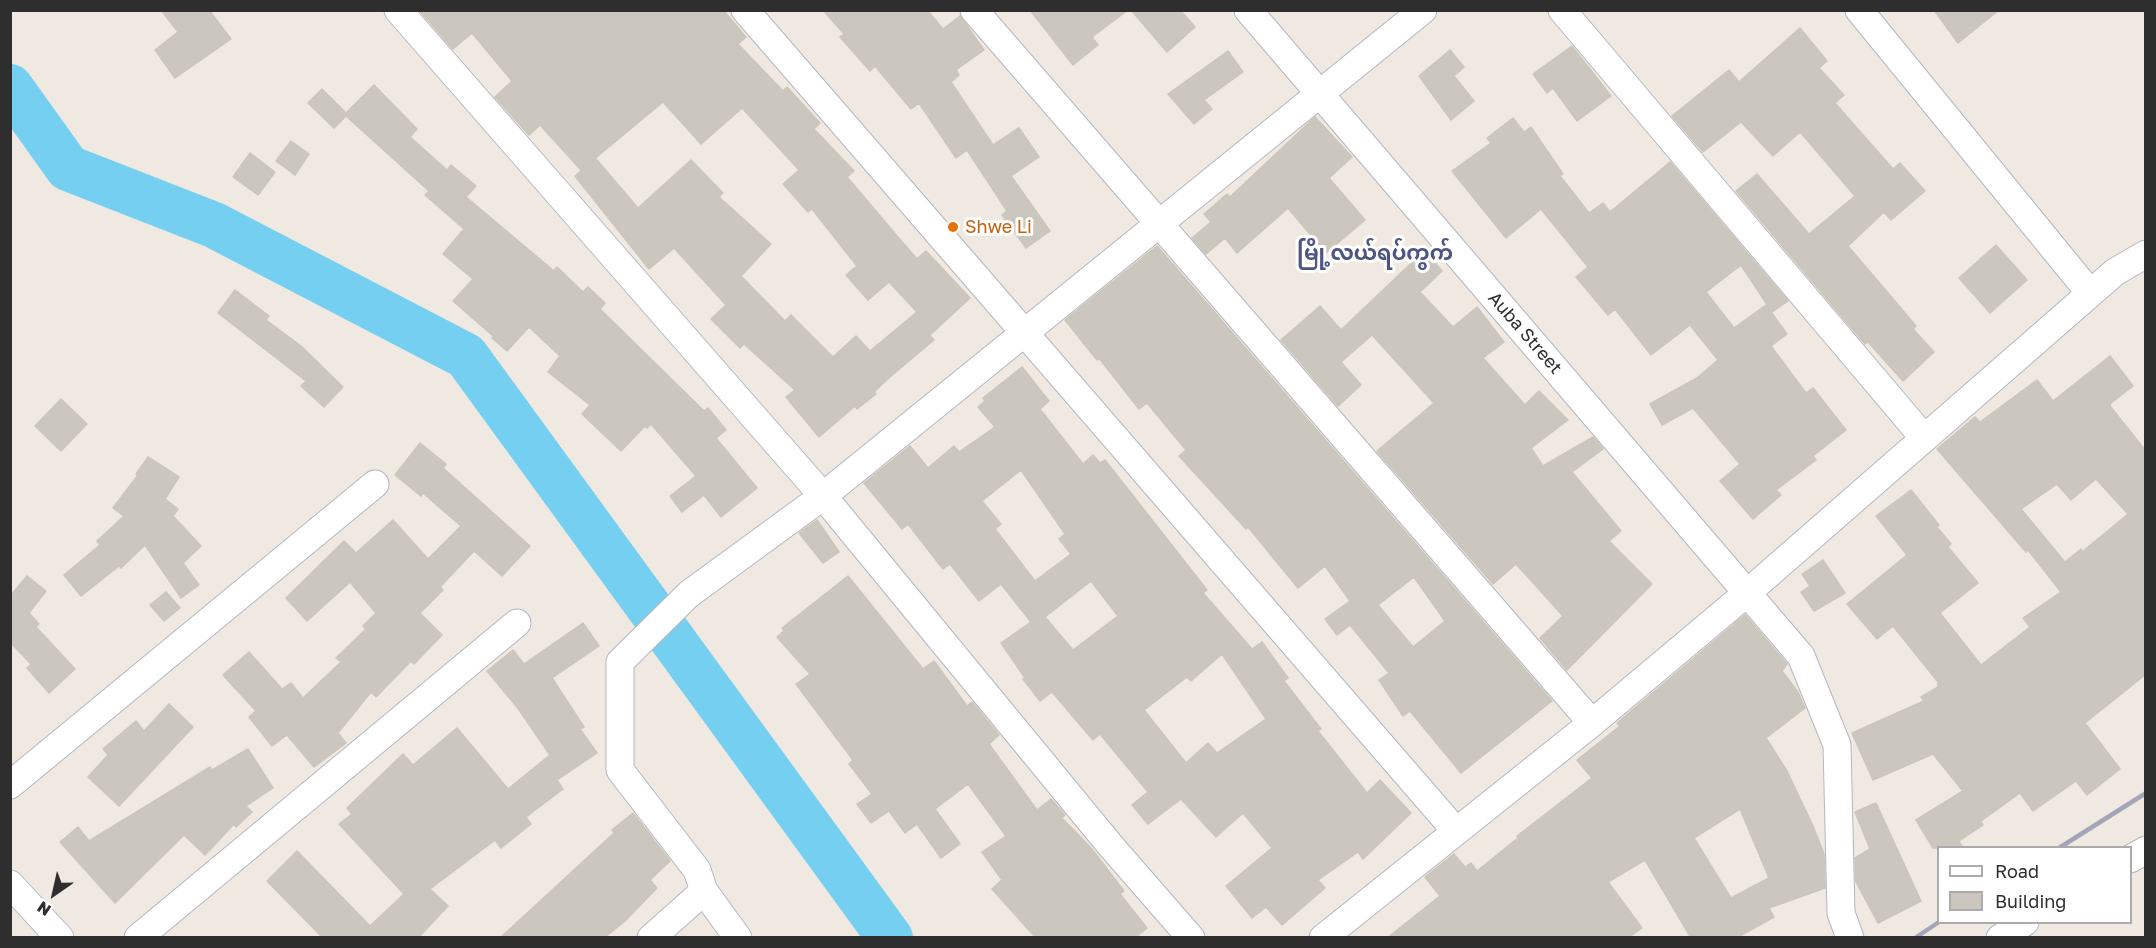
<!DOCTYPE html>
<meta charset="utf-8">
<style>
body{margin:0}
#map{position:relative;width:2156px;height:948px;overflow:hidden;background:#efe9e1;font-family:"Golos Text",sans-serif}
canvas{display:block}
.frame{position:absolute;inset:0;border:12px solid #2e2e2e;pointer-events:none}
.legend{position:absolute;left:1937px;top:846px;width:195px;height:78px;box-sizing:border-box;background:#fff;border:2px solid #ababab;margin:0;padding:8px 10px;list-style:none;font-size:18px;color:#2e2e2e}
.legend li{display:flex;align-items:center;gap:12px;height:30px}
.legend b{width:30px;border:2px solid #ababab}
.north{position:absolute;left:24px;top:864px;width:60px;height:60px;-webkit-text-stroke:4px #fff;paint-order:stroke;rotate:214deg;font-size:16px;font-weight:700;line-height:24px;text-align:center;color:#2e2e2e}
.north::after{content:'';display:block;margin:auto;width:21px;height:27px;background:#2e2e2e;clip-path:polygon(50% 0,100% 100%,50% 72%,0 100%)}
</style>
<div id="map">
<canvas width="2156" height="948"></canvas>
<div class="frame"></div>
<ul class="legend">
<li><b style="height:8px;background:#fff"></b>Road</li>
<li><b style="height:16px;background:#cbc7bf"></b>Building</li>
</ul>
<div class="north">N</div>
</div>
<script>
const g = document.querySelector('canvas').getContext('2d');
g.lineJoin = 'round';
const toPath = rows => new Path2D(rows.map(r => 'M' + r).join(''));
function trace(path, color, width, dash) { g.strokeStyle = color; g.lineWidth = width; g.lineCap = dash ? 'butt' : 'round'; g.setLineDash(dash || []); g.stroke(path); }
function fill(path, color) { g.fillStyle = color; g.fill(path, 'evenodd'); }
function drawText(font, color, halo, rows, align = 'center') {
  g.font = font + ' "Golos Text","Noto Sans Myanmar",sans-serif'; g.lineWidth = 6; g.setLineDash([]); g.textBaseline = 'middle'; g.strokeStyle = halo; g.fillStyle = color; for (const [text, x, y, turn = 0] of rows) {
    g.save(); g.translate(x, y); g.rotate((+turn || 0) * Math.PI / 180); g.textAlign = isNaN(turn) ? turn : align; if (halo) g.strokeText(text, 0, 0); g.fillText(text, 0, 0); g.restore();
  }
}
trace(toPath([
 [10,87,68,168,214,225,466,356,890,938]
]), '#75cff0', 46);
const building = toPath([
 [161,10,209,10,231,39,175,78,155,50,178,32,161,10],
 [419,10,723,10,746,37,738,44,783,91,787,87,820,123,814,129,854,171,847,177,892,230,917,259,926,251,970,298,930,335,934,340,891,376,874,392,876,394,857,409,855,406,819,437,786,397,795,390,744,344,740,348,711,319,726,305,674,248,649,269,575,176,596,159,638,208,691,160,723,193,719,197,771,244,741,276,785,321,791,315,833,357,856,336,870,351,917,312,889,282,868,300,846,275,857,266,812,209,808,212,783,184,799,170,742,108,701,144,663,102,581,170,540,125,529,135,495,97,512,81,472,33,453,49,419,10],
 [823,10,927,10,943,29,960,16,984,50,956,70,959,75,951,82,993,145,1019,128,1039,157,1011,176,1050,231,1026,248,1002,215,1007,211,967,150,956,158,919,103,911,109,875,66,870,71,840,37,844,34,823,10],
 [1030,10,1128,10,1092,37,1098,45,1073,65,1030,10],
 [1131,10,1180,10,1195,27,1167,52,1131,10],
 [1934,10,1999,10,1958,43,1934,10],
 [1800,28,1827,61,1819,68,1844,95,1835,103,1893,169,1900,163,1925,191,1891,220,1884,212,1848,246,1916,326,1913,329,1934,352,1903,381,1868,342,1865,344,1736,191,1757,174,1809,234,1855,196,1800,132,1773,156,1741,122,1703,152,1672,116,1729,70,1739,82,1800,28],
 [1572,46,1611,96,1577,121,1553,88,1547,93,1533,74,1572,46],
 [1450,50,1464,67,1454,76,1474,101,1451,120,1419,76,1450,50],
 [1228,51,1243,72,1204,100,1212,109,1194,124,1168,94,1228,51],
 [374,85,417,129,410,137,447,170,451,165,476,186,466,197,554,271,557,267,583,292,588,287,605,303,600,309,704,411,708,408,726,430,716,438,757,488,721,517,704,495,682,512,670,496,696,476,651,424,647,428,645,426,621,451,582,414,590,405,548,372,560,356,529,327,507,351,492,338,493,336,453,301,473,279,443,254,464,229,425,195,429,191,346,116,334,128,308,103,322,89,346,113,374,85],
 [1315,117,1352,157,1329,178,1365,220,1326,253,1288,208,1237,253,1225,238,1206,254,1192,238,1211,222,1204,214,1227,194,1230,197,1315,117],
 [1513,118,1524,132,1531,127,1563,174,1560,176,1589,213,1603,203,1610,212,1670,162,1788,301,1772,312,1741,265,1706,292,1734,328,1766,305,1787,334,1771,346,1806,393,1813,388,1846,430,1813,456,1816,460,1776,490,1781,495,1753,519,1720,481,1740,464,1693,408,1662,425,1650,404,1697,378,1718,360,1690,325,1651,355,1615,309,1608,315,1576,277,1588,267,1541,209,1506,238,1452,171,1491,143,1487,138,1513,118],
 [291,141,309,154,295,175,276,161,291,141],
 [250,153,275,172,258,195,233,177,250,153],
 [1996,245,2027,280,1990,313,1959,278,1996,245],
 [1157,246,1552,701,1461,773,1410,711,1403,716,1379,680,1389,673,1350,625,1337,635,1325,619,1350,601,1325,566,1298,588,1248,527,1246,529,1179,456,1186,450,1147,403,1139,409,1099,358,1097,360,1065,320,1157,246],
 [1414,577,1445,621,1413,647,1378,605,1414,577],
 [1424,251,1442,271,1420,292,1453,327,1477,307,1504,342,1483,358,1525,405,1539,391,1568,420,1531,448,1543,466,1593,437,1603,449,1572,472,1621,531,1609,541,1652,584,1567,670,1540,638,1563,616,1516,564,1493,584,1377,451,1434,403,1372,335,1341,362,1361,385,1338,406,1281,340,1320,306,1341,330,1424,251],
 [235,290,269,316,266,320,301,346,343,387,324,407,301,386,306,381,218,313,235,290],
 [2110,356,2133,386,2111,403,2110,406,2145,450,2145,675,2085,723,2120,769,2087,795,2076,781,2033,811,2020,793,1981,821,1983,825,1959,841,1963,848,1933,848,1916,820,1963,791,1933,754,1873,780,1852,733,1924,701,1921,697,1938,687,1938,682,1893,626,1877,639,1847,604,1907,555,1876,516,1911,490,1939,525,1937,527,1951,544,1948,547,1978,583,1940,613,1981,665,2030,627,2023,618,2061,592,2028,550,2026,552,1937,449,1975,417,1980,422,2037,380,2053,401,2110,356],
 [2096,479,2128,514,2082,552,2081,549,2065,562,2021,509,2057,484,2071,500,2096,479],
 [1022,367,1049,401,1040,409,1083,464,1093,455,1100,463,1105,460,1207,590,1203,593,1252,649,1262,642,1288,678,1284,681,1321,729,1318,731,1367,793,1380,780,1411,813,1363,859,1358,852,1318,880,1325,888,1282,925,1266,907,1252,918,1226,886,1272,848,1243,813,1216,837,1181,799,1148,824,1132,805,1148,792,1100,734,1093,740,1052,692,1040,701,1023,679,1025,678,1001,643,1031,622,1001,584,979,601,950,564,943,569,908,524,902,529,864,483,910,446,928,468,954,446,959,452,995,427,978,407,985,401,983,398,1022,367],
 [1021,470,1065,534,1059,539,1071,554,1035,581,995,529,1001,524,982,501,1021,470],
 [1091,581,1118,616,1073,650,1045,617,1091,581],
 [1222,654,1266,719,1217,753,1208,743,1186,763,1144,710,1187,677,1191,681,1222,654],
 [61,399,87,424,61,451,35,426,61,399],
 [420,443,446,464,443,468,530,546,502,576,474,551,440,587,443,590,420,613,442,635,414,664,411,661,376,697,371,692,338,733,346,743,314,767,287,735,272,746,249,717,256,711,223,675,249,652,282,689,291,683,303,698,341,662,336,658,366,629,363,626,376,613,350,582,307,621,286,598,344,541,356,553,393,520,428,559,461,526,423,493,421,496,395,475,420,443],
 [148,457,179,477,165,499,178,509,173,516,201,546,183,563,199,585,181,598,145,545,121,568,119,566,81,596,64,575,100,545,97,541,124,516,113,508,138,475,136,474,148,457],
 [817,520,839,552,823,563,799,533,817,520],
 [1823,560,1845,593,1814,611,1801,592,1810,586,1802,574,1823,560],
 [27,576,46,591,29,613,39,624,36,627,75,669,49,693,27,668,31,664,10,642,10,592,12,594,27,576],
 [848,576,923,669,934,661,967,706,972,702,999,735,989,744,1037,810,1051,799,1065,815,1062,818,1091,848,1124,891,1120,894,1147,928,1135,938,1036,938,992,889,1002,880,982,852,1006,836,968,784,935,809,960,844,941,858,917,824,905,833,889,811,871,823,857,804,872,794,849,764,853,760,796,684,810,674,777,637,784,631,782,628,848,576],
 [166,592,180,608,164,621,150,605,166,592],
 [1745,615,1787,664,1782,671,1798,692,1805,708,1766,738,1787,771,1813,826,1824,854,1825,888,1769,908,1774,917,1736,938,1691,938,1645,860,1608,882,1642,928,1628,938,1387,938,1440,896,1425,877,1454,854,1465,867,1471,863,1477,871,1518,838,1517,836,1592,778,1577,760,1620,726,1617,723,1745,615],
 [1740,809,1769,878,1731,898,1694,838,1740,809],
 [583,623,599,646,552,678,584,727,580,729,597,753,557,780,563,789,526,817,531,824,501,848,495,840,430,889,448,906,418,938,323,938,267,881,297,851,370,926,404,894,339,824,352,814,347,808,403,754,413,765,457,728,508,789,550,755,517,707,487,671,513,650,524,664,583,623],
 [169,704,193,727,119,806,88,777,108,755,103,749,136,721,144,731,169,704],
 [248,749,273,788,246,806,252,812,236,827,234,824,205,855,184,835,115,903,60,842,78,827,89,841,210,767,212,770,248,749],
 [1876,803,1921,901,1878,923,1856,882,1855,858,1870,849,1855,812,1876,803],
 [633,813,670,861,650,880,657,888,625,921,604,938,500,938,614,833,612,830,633,813]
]);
fill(building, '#cbc7bf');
trace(building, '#cbc5ba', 1.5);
const minor = toPath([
 [398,10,823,496,1110,845,1191,938],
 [745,10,1455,830],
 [974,10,1592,723],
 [1248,10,1801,656,1837,745,1841,913,1850,938],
 [1562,10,1924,438],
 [1859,10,2090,293],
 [10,785,375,484],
 [2130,859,2146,850],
 [10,884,60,938],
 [138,938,517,623],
 [651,938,704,891],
 [738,938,704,891,697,870,620,770,620,662,689,594,823,496,1423,10],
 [1323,938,1592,723,1747,593,2115,272,2146,254],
 [2000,938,2025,922]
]);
trace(minor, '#b4b7c1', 29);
trace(minor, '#fff', 27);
trace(toPath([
 [2059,848,2146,793],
 [1915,938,1939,922]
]), '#a3a6b8', 4.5);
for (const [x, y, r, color] of [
 [953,227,6,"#e8710a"]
]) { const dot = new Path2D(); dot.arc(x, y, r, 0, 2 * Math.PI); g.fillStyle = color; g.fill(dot); trace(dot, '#fff', 2); }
drawText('18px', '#c56008', '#fff', [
 ["Shwe Li",965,227]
], 'left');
drawText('18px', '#2e2e2e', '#fff', [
 ["Auba Street",1525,333,49]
]);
drawText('bold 21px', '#4d5680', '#fff', [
 ["မြို့လယ်ရပ်ကွက်",1375,253]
]);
</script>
